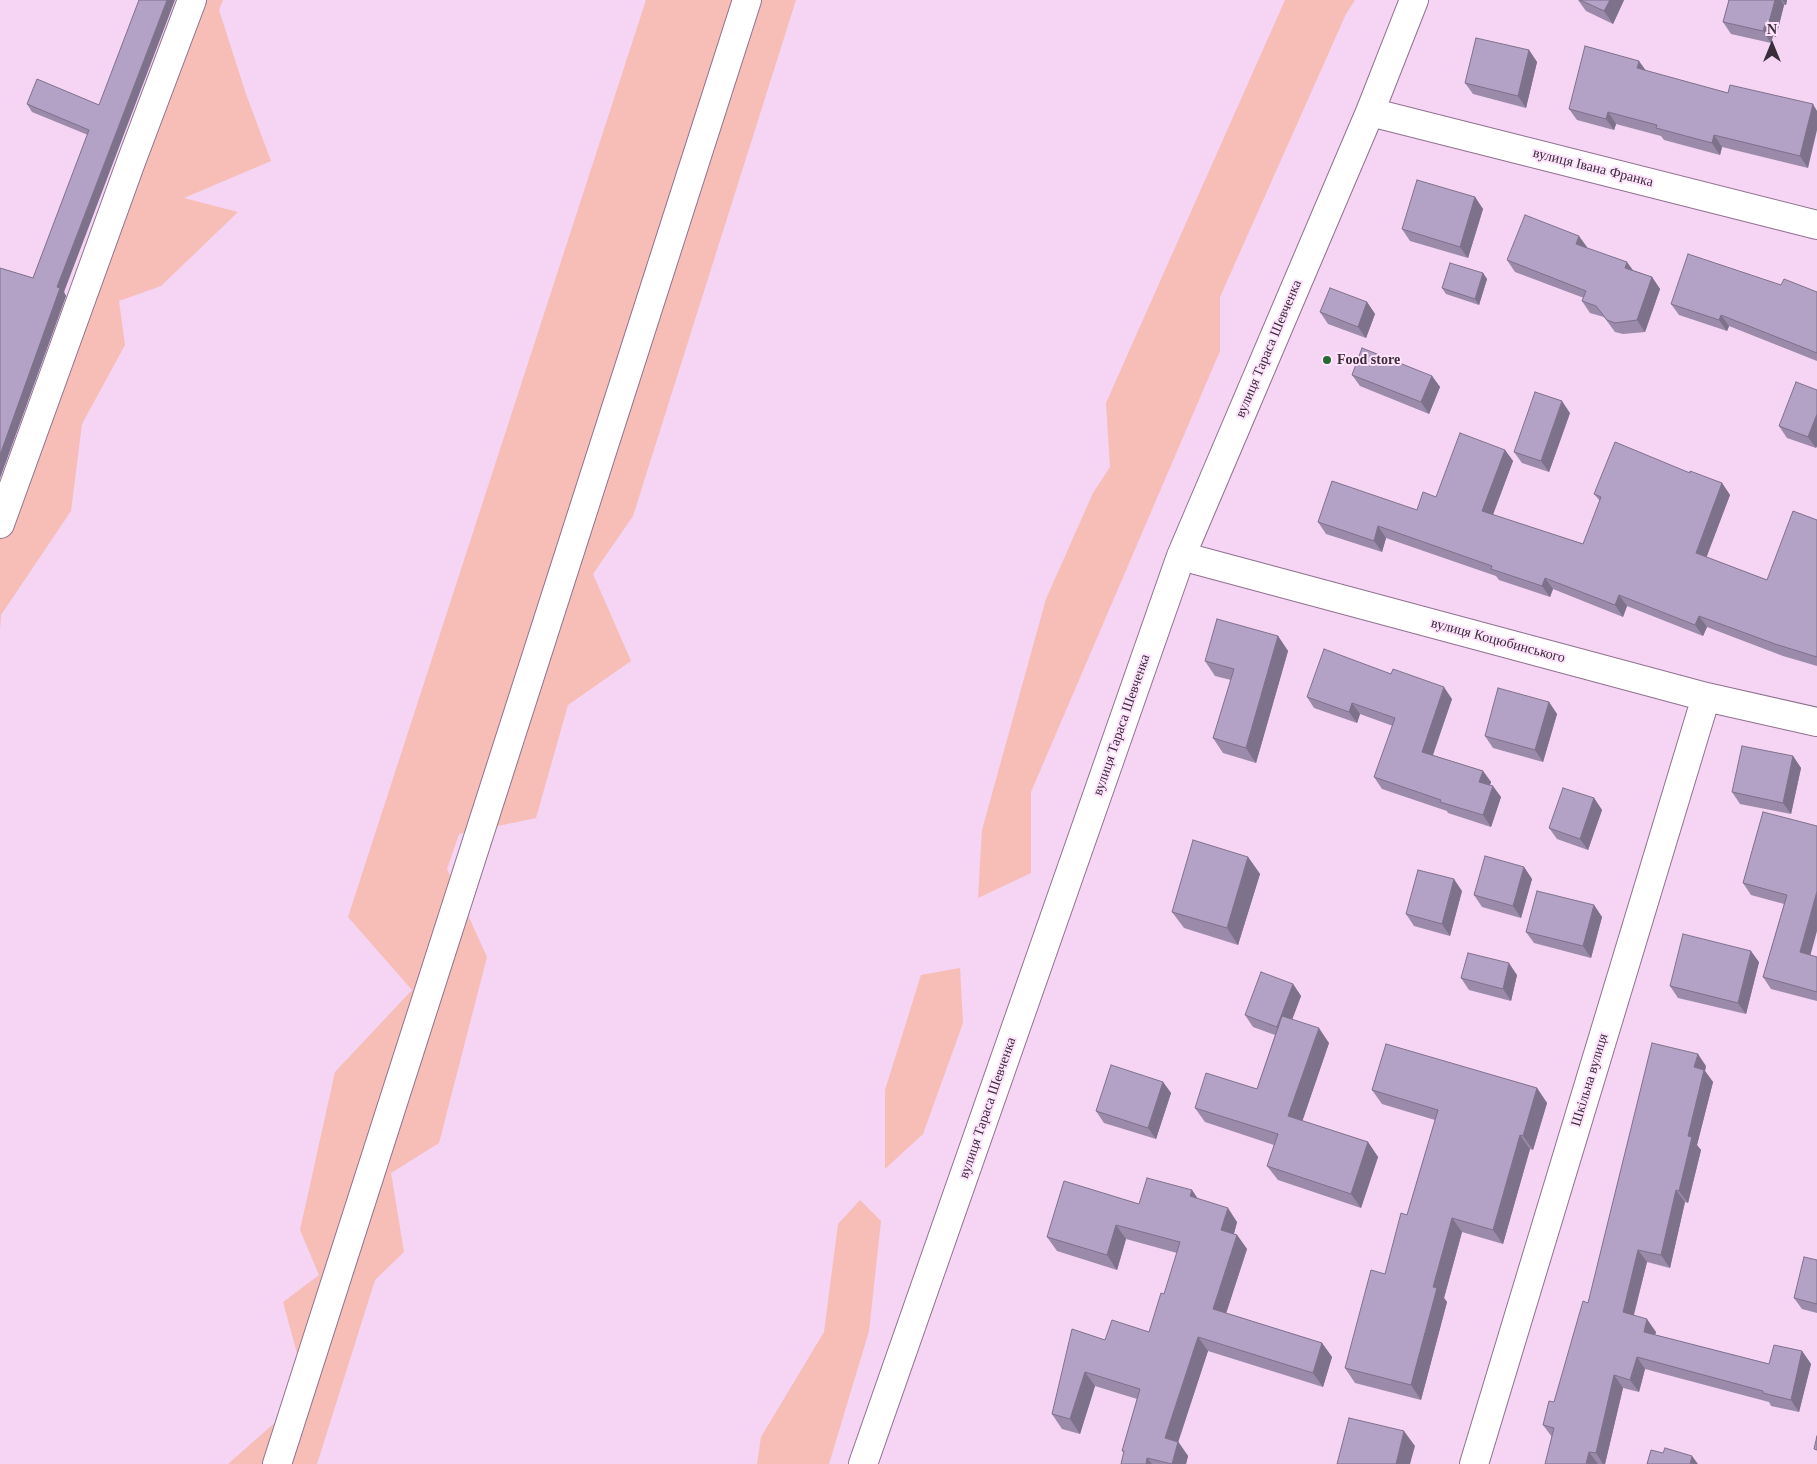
<!DOCTYPE html>
<meta charset="utf-8">
<style>
body{margin:0}
#map{position:relative;width:1817px;height:1464px;overflow:hidden;background:#f5d4f4;font-family:"Times New Roman",serif}
canvas{display:block}
.north{position:absolute;left:1747px;top:20px;width:50px;height:50px;-webkit-text-stroke:4px #ffe3fd;paint-order:stroke;rotate:0deg;font-size:14px;font-weight:700;line-height:20px;text-align:center;color:#3a2e3a}
.north::after{content:'';display:block;margin:auto;width:18px;height:22px;background:#3a2e3a;clip-path:polygon(50% 0,100% 100%,50% 72%,0 100%)}
</style>
<div id="map">
<canvas width="1817" height="1464"></canvas>
<div class="north">N</div>
</div>
<script>
const g = document.querySelector('canvas').getContext('2d');
g.lineJoin = 'round';
function fill(path, color) { g.fillStyle = color; g.fill(path, 'evenodd'); }
const toPath = rows => new Path2D(rows.map(r => 'M' + r).join(''));
function trace(path, color, width, dash) { g.strokeStyle = color; g.lineWidth = width; g.lineCap = dash ? 'butt' : 'round'; g.setLineDash(dash || []); g.stroke(path); }
function drawText(font, color, halo, rows, align = 'center') {
  g.font = font + ' "Times New Roman",serif'; g.lineWidth = 4; g.setLineDash([]); g.textBaseline = 'middle'; g.strokeStyle = halo; g.fillStyle = color; for (const [text, x, y, turn = 0] of rows) {
    g.save(); g.translate(x, y); g.rotate((+turn || 0) * Math.PI / 180); g.textAlign = isNaN(turn) ? turn : align; if (halo) g.strokeText(text, 0, 0); g.fillText(text, 0, 0); g.restore();
  }
}
fill(toPath([
 [189,0,223,0,219,10,246,94,271,161,184,198,238,212,161,286,119,301,125,345,82,424,71,511,1,615,0,630,0,492,162,38],
 [646,0,796,0,633,516,593,574,631,661,568,705,536,818,459,834,447,869,487,957,439,1143,391,1173,404,1252,375,1280,317,1464,228,1464,279,1419,298,1357,283,1302,319,1275,300,1230,335,1072,412,990,348,917],
 [1285,0,1355,0,1346,14,1220,297,1220,351,1031,792,1031,873,978,898,982,830,1046,599,1093,493,1110,467,1106,403],
 [960,968,963,1023,923,1134,885,1169,885,1090,921,975],
 [860,1200,881,1221,869,1331,829,1464,757,1464,761,1437,824,1332,838,1224]
]), '#f6beb6');
const minor = toPath([
 [1370,112,1817,225],
 [0,524,131,162,192,0],
 [1181,556,1706,697,1817,722],
 [277,1464,747,0],
 [863,1464,1181,556,1370,112,1414,0],
 [1474,1464,1706,697]
]);
trace(minor, '#90728e', 30);
trace(minor, '#fff', 28);
fill(toPath([
 [1578,0,1624,0,1613,24,1586,11],
 [1729,0,1787,0,1786,5,1784,5,1776,37,1773,36,1771,43,1731,34,1723,22],
 [1529,50,1537,62,1526,108,1473,94,1465,83],
 [1646,71,1728,93,1813,104,1808,168,1722,147,1720,155,1664,140,1661,136,1616,124,1614,130,1577,120,1569,109],
 [27,104,99,105,64,292,66,296,0,478,0,268,33,278,88,135,32,112],
 [1475,197,1483,209,1468,258,1410,241,1402,229],
 [1587,247,1587,248,1633,270,1652,277,1660,289,1645,332,1623,334,1615,332,1604,317,1590,313,1582,301,1584,298,1515,272,1507,260],
 [1483,273,1487,279,1479,305,1446,294,1442,288],
 [1781,285,1817,292,1817,361,1729,326,1727,331,1679,315,1671,304],
 [1367,302,1375,314,1366,338,1328,324,1320,312],
 [1352,375,1432,376,1440,387,1429,414,1360,386],
 [1817,390,1817,446,1816,448,1787,438,1779,426],
 [1570,413,1549,472,1522,463,1514,452],
 [1505,450,1513,461,1493,515,1583,544,1600,501,1594,494,1690,473,1722,483,1730,495,1706,557,1767,580,1817,520,1817,666,1783,656,1707,627,1703,636,1627,606,1623,617,1553,589,1550,597,1499,580,1496,576,1386,538,1382,552,1326,534,1318,522,1417,510],
 [1278,636,1288,651,1256,763,1223,753,1213,738,1231,680,1215,676,1205,661],
 [1307,697,1452,699,1432,755,1483,771,1491,782,1490,785,1501,797,1491,827,1448,813,1447,811,1382,789,1374,777,1393,726,1360,714,1357,723,1314,708],
 [1549,702,1557,714,1543,762,1493,748,1485,736],
 [1793,756,1801,768,1791,814,1740,804,1732,792],
 [1594,798,1602,810,1588,850,1557,839,1549,828],
 [1763,812,1810,955,1817,957,1817,1001,1771,989,1763,977,1784,904,1751,895,1743,883],
 [1248,857,1260,874,1238,945,1184,928,1172,912],
 [1524,867,1532,879,1521,918,1482,907,1474,895],
 [1462,891,1450,936,1414,926,1406,914],
 [1594,905,1602,917,1591,958,1534,943,1526,932],
 [1759,962,1746,1014,1678,998,1670,986],
 [1517,975,1511,1001,1469,990,1461,978],
 [1293,984,1301,996,1292,1019,1329,1043,1302,1121,1368,1142,1378,1157,1361,1208,1278,1180,1267,1166,1274,1145,1205,1122,1195,1108,1257,1089,1275,1035,1253,1027,1245,1015],
 [1706,1066,1705,1071,1713,1082,1697,1145,1701,1150,1688,1203,1685,1202,1670,1268,1647,1262,1634,1315,1656,1332,1655,1335,1769,1364,1802,1351,1811,1364,1799,1412,1771,1406,1769,1402,1645,1369,1639,1392,1623,1388,1605,1464,1545,1464,1552,1437,1543,1425,1554,1402,1588,1303],
 [1163,1082,1171,1093,1156,1139,1104,1123,1096,1111],
 [1537,1088,1547,1103,1533,1150,1530,1149,1503,1244,1462,1232,1444,1298,1447,1302,1421,1400,1355,1383,1345,1368,1385,1274,1407,1215,1435,1120,1382,1104,1372,1090],
 [1192,1190,1197,1198,1237,1222,1234,1234,1237,1235,1247,1249,1226,1313,1322,1343,1332,1357,1323,1387,1208,1351,1178,1441,1188,1456,1186,1464,1121,1464,1124,1452,1122,1451,1137,1399,1095,1386,1080,1434,1062,1429,1052,1414,1105,1340,1149,1332,1164,1294,1177,1253,1126,1239,1117,1270,1057,1251,1047,1237,1139,1204],
 [1817,1260,1817,1313,1802,1309,1794,1298]
]), '#9b8aaa');
fill(toPath([
 [167,0,175,0,64,292,66,296,0,478,0,455,57,287],
 [1610,0,1624,0,1613,24,1604,11],
 [1775,0,1781,0,1784,5,1776,37,1768,26],
 [1782,0,1787,0,1786,5],
 [1765,25,1773,36,1771,43,1763,31],
 [1529,50,1537,62,1526,108,1518,96],
 [1639,61,1647,72,1637,68],
 [1813,104,1817,111,1817,130,1808,168,1800,156],
 [1608,112,1616,124,1614,130,1606,119],
 [1714,135,1722,147,1720,155,1712,143],
 [1475,197,1483,209,1468,258,1460,247],
 [1579,236,1587,247,1584,255,1576,244],
 [1627,262,1635,273,1625,268],
 [1483,273,1487,279,1479,305,1475,299],
 [1652,277,1660,289,1645,332,1637,320],
 [1367,302,1375,314,1366,338,1358,327],
 [1721,315,1729,326,1727,331,1719,320],
 [1432,376,1440,387,1429,414,1421,402],
 [1562,401,1570,413,1549,472,1541,461],
 [1817,414,1817,446,1816,448,1808,437],
 [1505,450,1513,461,1490,522,1482,511],
 [1722,483,1730,495,1704,564,1696,553],
 [1378,526,1386,538,1382,552,1374,541],
 [1545,578,1553,589,1550,597,1542,586],
 [1619,595,1627,606,1623,617,1615,605],
 [1699,616,1707,627,1703,636,1695,625],
 [1278,636,1288,651,1256,763,1246,748],
 [1444,687,1452,699,1430,764,1422,752],
 [1549,702,1557,714,1543,762,1535,750],
 [1352,703,1360,714,1357,723,1349,712],
 [1793,756,1801,768,1791,814,1783,803],
 [1483,771,1491,782,1487,793,1479,782],
 [1493,786,1501,797,1491,827,1483,815],
 [1594,798,1602,810,1588,850,1580,839],
 [1248,857,1260,874,1238,945,1227,928],
 [1524,867,1532,879,1521,918,1513,906],
 [1454,879,1462,891,1450,936,1442,924],
 [1817,891,1817,931,1808,964,1800,952],
 [1594,905,1602,917,1591,958,1583,946],
 [1751,951,1759,962,1746,1014,1738,1003],
 [1509,963,1517,975,1511,1001,1503,989],
 [1293,984,1301,996,1285,1039,1277,1027],
 [1319,1028,1329,1043,1299,1131,1288,1116],
 [1698,1054,1706,1066,1705,1071,1713,1082,1697,1145,1701,1150,1688,1203,1679,1191,1694,1067],
 [1163,1082,1171,1093,1156,1139,1148,1128],
 [1537,1088,1547,1103,1533,1150,1523,1136],
 [1520,1135,1530,1149,1503,1244,1493,1230],
 [1368,1142,1378,1157,1361,1208,1351,1194],
 [1192,1190,1202,1205,1190,1196],
 [1676,1190,1685,1202,1670,1268,1661,1255],
 [1228,1208,1237,1222,1231,1244,1221,1230],
 [1452,1218,1462,1232,1444,1298,1447,1302,1421,1400,1411,1385,1433,1287],
 [1116,1225,1126,1239,1117,1270,1107,1255],
 [1237,1235,1247,1249,1223,1323,1213,1309],
 [1638,1250,1647,1262,1631,1325,1623,1312],
 [1647,1319,1656,1332,1652,1344,1644,1332],
 [1198,1337,1208,1351,1175,1452,1165,1438],
 [1322,1343,1332,1357,1323,1387,1313,1373],
 [1802,1351,1811,1364,1799,1412,1791,1400],
 [1637,1357,1645,1369,1639,1392,1630,1380],
 [1085,1372,1095,1386,1080,1434,1070,1419],
 [1614,1375,1623,1388,1605,1464,1603,1464,1596,1453],
 [1404,1431,1415,1446,1410,1464,1396,1464],
 [1178,1442,1188,1456,1186,1464,1172,1464],
 [1589,1452,1598,1464,1586,1464],
 [1692,1456,1698,1464,1690,1464],
 [1147,1458,1152,1464,1146,1464]
]), '#7e718b');
const building = toPath([
 [139,0,167,0,57,287,60,288,0,455,0,268,33,278,89,130,27,104,37,79,99,105,139,0],
 [1580,0,1610,0,1604,11,1580,0],
 [1729,0,1775,0,1768,26,1765,25,1763,31,1723,22,1729,0],
 [1476,38,1529,50,1518,96,1465,83,1476,38],
 [1585,46,1639,61,1637,68,1728,93,1730,85,1813,104,1800,156,1714,135,1712,143,1656,128,1657,125,1608,112,1606,119,1569,109,1585,46],
 [1417,180,1475,197,1460,247,1402,229,1417,180],
 [1525,215,1579,236,1576,244,1627,262,1625,268,1652,277,1637,320,1615,323,1607,320,1596,306,1582,301,1586,291,1507,260,1525,215],
 [1688,254,1781,285,1784,279,1817,292,1817,353,1721,315,1719,320,1671,304,1688,254],
 [1450,263,1483,273,1475,299,1442,288,1450,263],
 [1330,288,1367,302,1358,327,1320,312,1330,288],
 [1362,348,1432,376,1421,402,1352,375,1362,348],
 [1796,382,1817,390,1817,414,1808,437,1779,426,1796,382],
 [1535,392,1562,401,1541,461,1514,452,1535,392],
 [1460,433,1505,450,1482,511,1583,544,1601,497,1594,494,1615,442,1690,473,1690,471,1722,483,1696,553,1767,580,1793,511,1817,520,1817,657,1775,644,1699,616,1695,625,1619,595,1615,605,1545,578,1542,586,1491,569,1492,566,1378,526,1374,541,1318,522,1332,481,1417,510,1423,492,1436,497,1460,433],
 [1217,619,1278,636,1246,748,1213,738,1234,669,1205,661,1217,619],
 [1324,649,1391,674,1393,669,1444,687,1422,752,1483,771,1479,782,1493,786,1483,815,1440,802,1441,800,1374,777,1395,718,1352,703,1349,712,1307,697,1324,649],
 [1498,688,1549,702,1535,750,1485,736,1498,688],
 [1742,746,1793,756,1783,803,1732,792,1742,746],
 [1563,788,1594,798,1580,839,1549,828,1563,788],
 [1763,812,1817,826,1817,891,1800,952,1817,957,1817,992,1763,977,1787,895,1743,883,1763,812],
 [1193,840,1248,857,1227,928,1172,912,1193,840],
 [1485,856,1524,867,1513,906,1474,895,1485,856],
 [1418,870,1454,879,1442,924,1406,914,1418,870],
 [1537,891,1594,905,1583,946,1526,932,1537,891],
 [1683,934,1751,951,1738,1003,1670,986,1683,934],
 [1468,953,1509,963,1503,989,1461,978,1468,953],
 [1261,972,1293,984,1277,1027,1245,1015,1261,972],
 [1282,1016,1319,1028,1288,1116,1368,1142,1351,1194,1267,1166,1278,1134,1195,1108,1206,1073,1257,1089,1282,1016],
 [1652,1043,1698,1054,1694,1067,1704,1070,1688,1136,1692,1137,1679,1191,1676,1190,1661,1255,1638,1250,1623,1312,1647,1319,1644,1332,1769,1364,1774,1345,1802,1351,1791,1400,1763,1393,1763,1391,1637,1357,1630,1380,1614,1375,1596,1453,1589,1452,1586,1464,1545,1464,1554,1428,1543,1425,1549,1401,1554,1402,1583,1301,1588,1303,1652,1043],
 [1386,1044,1537,1088,1523,1136,1520,1135,1493,1230,1452,1218,1433,1287,1437,1288,1411,1385,1345,1368,1371,1270,1385,1274,1401,1213,1407,1215,1438,1110,1372,1090,1386,1044],
 [1111,1065,1163,1082,1148,1128,1096,1111,1111,1065],
 [1147,1178,1192,1190,1190,1196,1228,1208,1221,1230,1237,1235,1213,1309,1322,1343,1313,1373,1198,1337,1165,1438,1178,1442,1172,1464,1147,1458,1146,1464,1121,1464,1124,1451,1122,1451,1140,1389,1085,1372,1070,1419,1052,1414,1072,1329,1105,1340,1112,1320,1149,1332,1161,1293,1164,1294,1180,1242,1116,1225,1107,1255,1047,1237,1064,1181,1139,1204,1147,1178],
 [1804,1257,1817,1260,1817,1304,1794,1298,1804,1257],
 [1349,1418,1404,1431,1396,1464,1337,1464,1349,1418],
 [1817,1436,1817,1450,1814,1449,1817,1436],
 [1665,1448,1692,1456,1690,1464,1647,1464,1651,1450,1663,1453,1665,1448]
]);
fill(building, '#b4a1c6');
trace(building, '#7e718b', 1);
for (const [x, y, r, color] of [
 [1327,360,5,"#276a34"]
]) { const dot = new Path2D(); dot.arc(x, y, r, 0, 2 * Math.PI); g.fillStyle = color; g.fill(dot); trace(dot, '#ffe3fd', 2); }
drawText('14px', '#3a2e3a', '#ffe3fd', [
 ["вулиця Івана Франка",1593,168,14],
 ["вулиця Тараса Шевченка",1269,349,-67],
 ["вулиця Коцюбинського",1498,641,15],
 ["вулиця Тараса Шевченка",1122,725,-71],
 ["Шкільна вулиця",1590,1080,-73],
 ["вулиця Тараса Шевченка",988,1108,-71]
]);
drawText('bold 14px', '#3a2e3a', '#ffe3fd', [
 ["Food store",1337,360]
], 'left');
</script>
